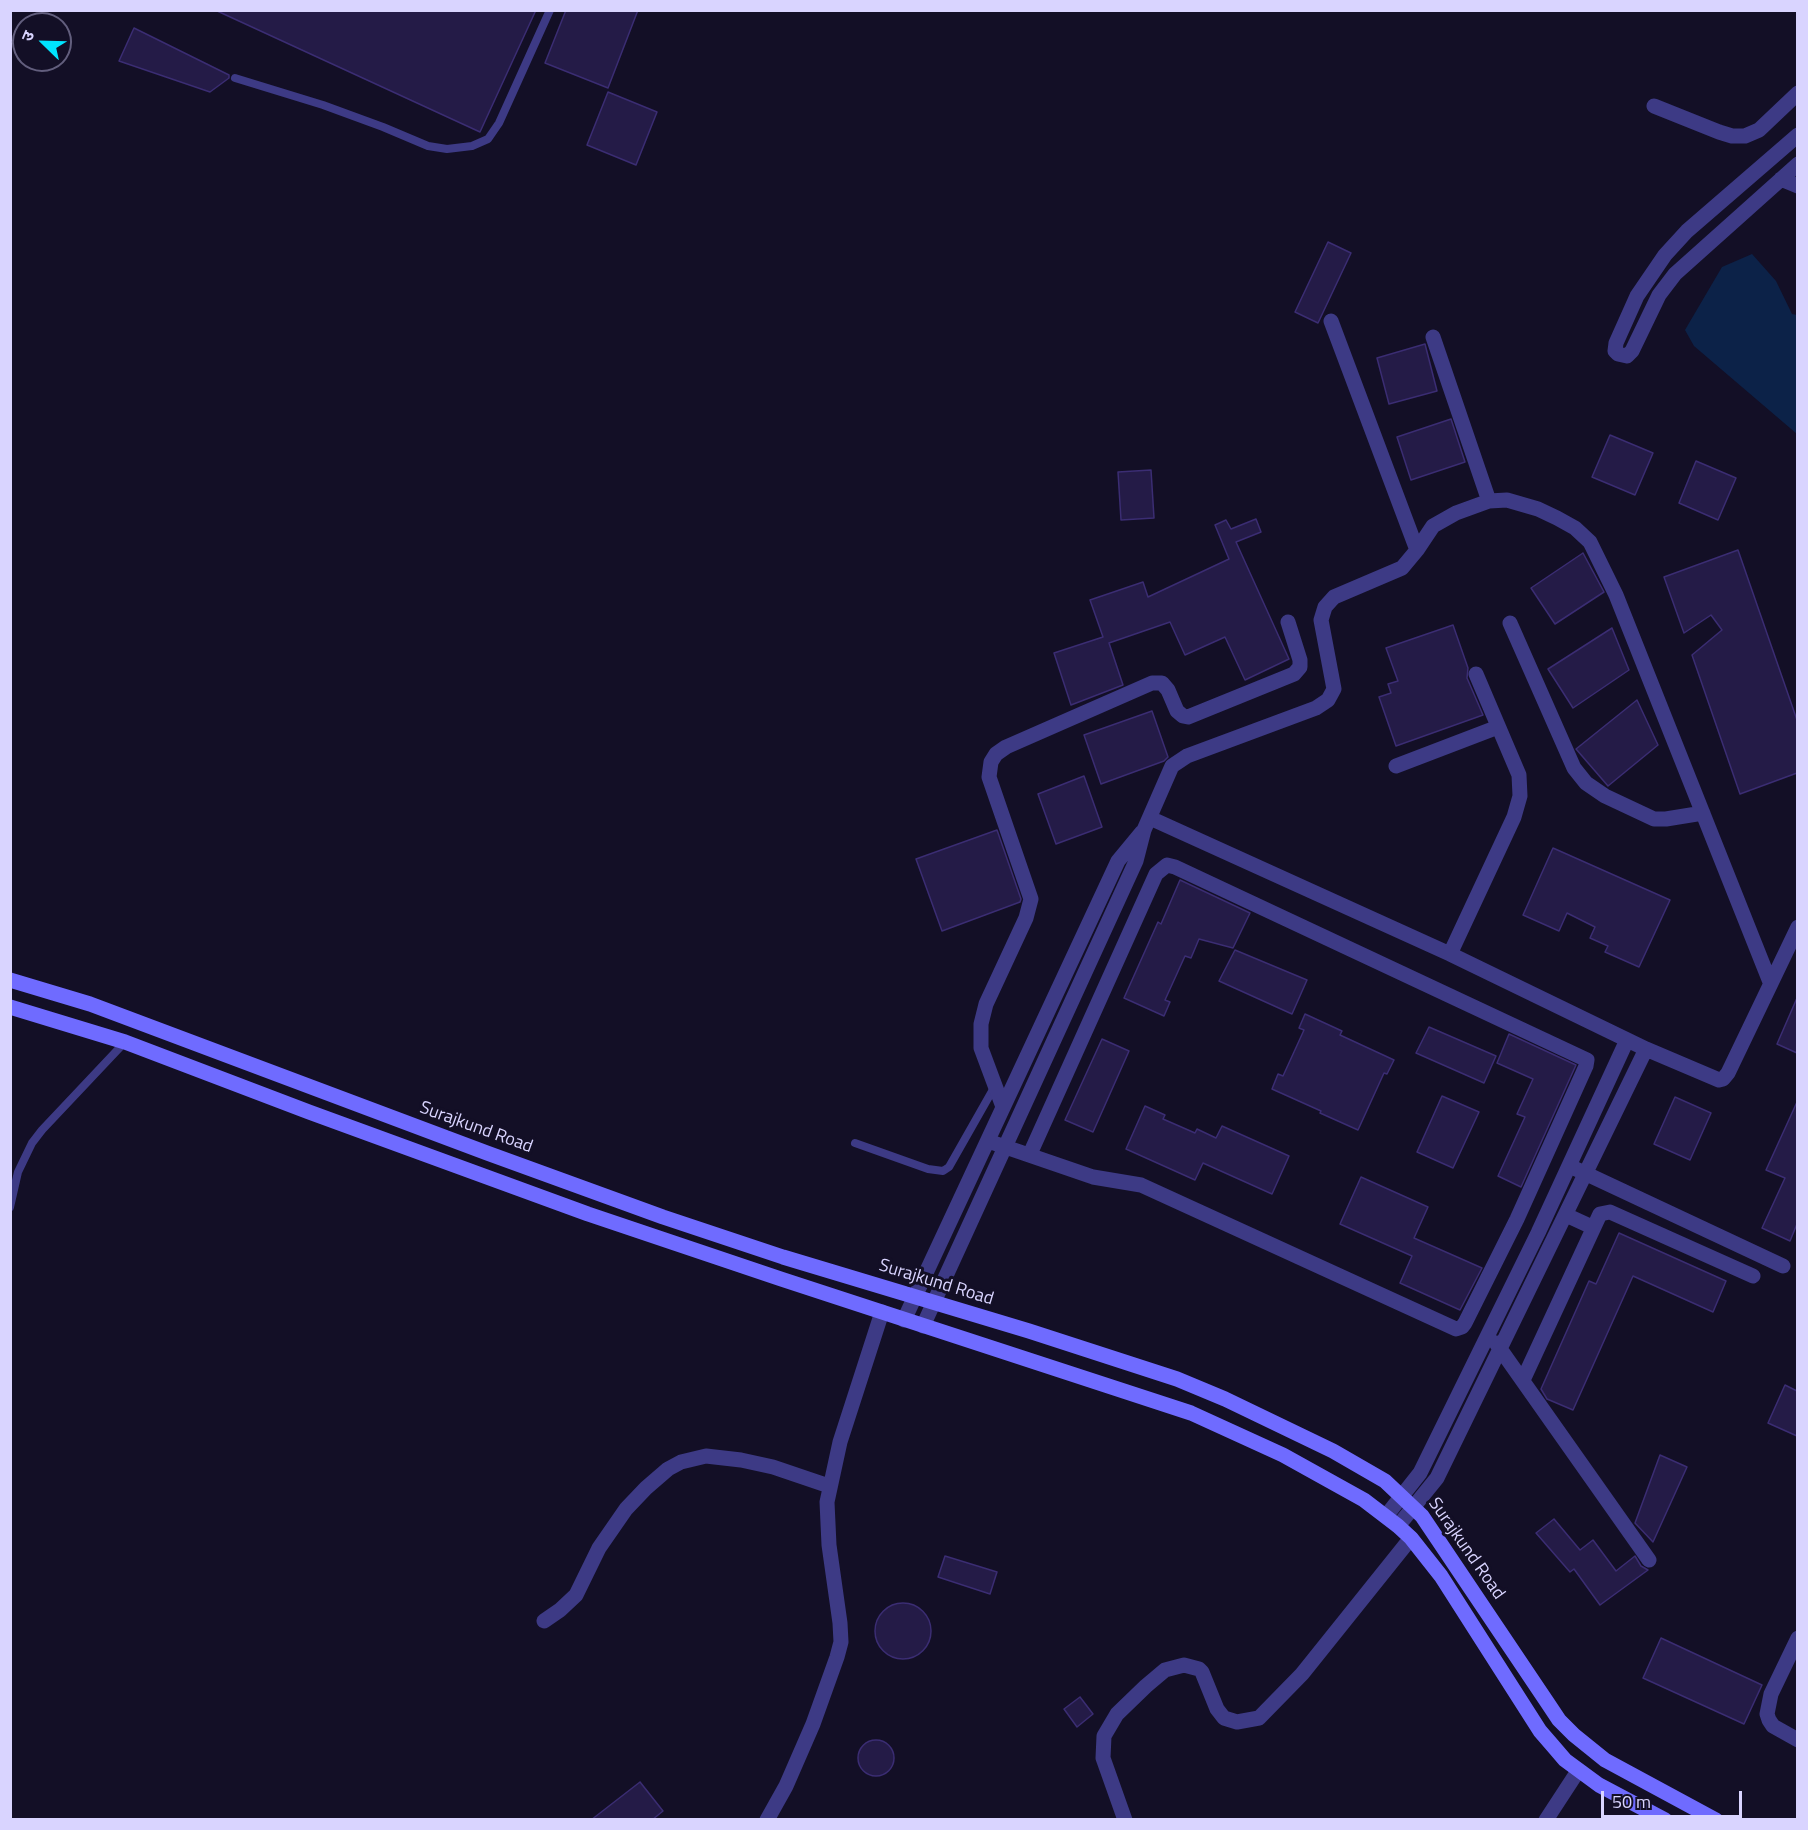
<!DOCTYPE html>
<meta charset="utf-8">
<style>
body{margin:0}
#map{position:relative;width:1808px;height:1830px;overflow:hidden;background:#130f26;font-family:"Titillium Web","Noto Sans Devanagari",sans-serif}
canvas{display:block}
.frame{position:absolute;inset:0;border:12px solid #d9d4ff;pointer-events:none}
.north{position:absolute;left:12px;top:12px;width:60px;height:60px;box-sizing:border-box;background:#130f26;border:2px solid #625e7d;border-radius:50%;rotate:293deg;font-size:16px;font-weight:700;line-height:24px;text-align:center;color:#d9d4ff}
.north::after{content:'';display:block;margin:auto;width:21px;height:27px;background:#00e5ff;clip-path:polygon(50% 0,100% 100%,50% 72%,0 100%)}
.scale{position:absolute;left:1601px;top:1791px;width:141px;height:27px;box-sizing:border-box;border:3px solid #d9d4ff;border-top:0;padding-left:8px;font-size:18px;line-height:21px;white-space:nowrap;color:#d9d4ff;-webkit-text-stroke:4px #130f26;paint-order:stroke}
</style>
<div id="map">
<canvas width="1808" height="1830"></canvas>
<div class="frame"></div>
<div class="north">उ</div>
<div class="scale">50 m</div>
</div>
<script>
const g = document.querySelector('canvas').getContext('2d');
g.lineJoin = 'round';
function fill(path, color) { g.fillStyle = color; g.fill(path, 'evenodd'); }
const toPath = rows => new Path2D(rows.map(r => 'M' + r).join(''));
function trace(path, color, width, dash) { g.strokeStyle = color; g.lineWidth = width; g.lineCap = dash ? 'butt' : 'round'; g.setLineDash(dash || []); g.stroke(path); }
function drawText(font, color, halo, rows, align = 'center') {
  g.font = font + ' "Titillium Web",sans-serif'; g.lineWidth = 6; g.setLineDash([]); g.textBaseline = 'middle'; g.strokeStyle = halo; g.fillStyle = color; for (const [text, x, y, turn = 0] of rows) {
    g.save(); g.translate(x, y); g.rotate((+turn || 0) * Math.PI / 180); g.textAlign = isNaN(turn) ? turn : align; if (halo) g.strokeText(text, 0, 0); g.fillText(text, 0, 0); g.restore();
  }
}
fill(toPath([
 [1752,254,1776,281,1792,314,1797,315,1797,434,1694,346,1685,330,1722,267]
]), '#0c2248');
const building = toPath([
 [215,10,536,10,480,132,215,10],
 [566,10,638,10,608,88,545,63,566,10],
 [134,28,229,75,229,78,210,92,119,61,134,28],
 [608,92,657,112,636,165,587,145,608,92],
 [1328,242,1351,253,1318,323,1295,312,1328,242],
 [1425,344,1437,391,1389,404,1377,358,1425,344],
 [1451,419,1465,462,1411,480,1397,437,1451,419],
 [1610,435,1653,453,1635,495,1592,477,1610,435],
 [1696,461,1736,478,1718,520,1679,503,1696,461],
 [1151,470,1154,518,1121,520,1118,472,1151,470],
 [1256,519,1261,532,1236,542,1289,659,1245,680,1225,637,1185,655,1170,622,1109,643,1123,685,1071,705,1054,653,1103,637,1090,600,1143,582,1148,597,1229,559,1215,525,1226,520,1231,529,1256,519],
 [1738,550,1797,720,1797,773,1740,794,1692,655,1722,630,1711,615,1684,633,1664,577,1738,550],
 [1583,553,1604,592,1555,624,1531,588,1583,553],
 [1453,625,1468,668,1467,678,1483,715,1396,746,1379,697,1391,693,1388,684,1398,681,1386,648,1453,625],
 [1612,628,1629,670,1573,708,1548,669,1612,628],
 [1637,700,1658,745,1608,786,1576,749,1637,700],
 [1152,711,1168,757,1164,761,1101,784,1084,735,1152,711],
 [1084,776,1102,827,1056,844,1038,794,1084,776],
 [997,830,1021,899,1020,902,942,931,916,859,997,830],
 [1553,848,1670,900,1639,967,1605,952,1608,946,1590,938,1595,927,1567,913,1559,931,1523,915,1553,848],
 [1180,880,1250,913,1233,948,1199,939,1191,958,1185,956,1165,1000,1170,1002,1164,1016,1124,998,1158,922,1161,924,1180,880],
 [1235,950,1307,980,1292,1014,1219,981,1235,950],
 [1797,998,1797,1053,1777,1044,1797,998],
 [1305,1014,1342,1031,1340,1035,1394,1060,1387,1074,1384,1073,1358,1130,1320,1113,1321,1111,1272,1089,1278,1074,1283,1076,1304,1030,1299,1028,1305,1014],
 [1429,1027,1496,1056,1484,1083,1416,1053,1429,1027],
 [1509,1034,1576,1065,1521,1187,1498,1176,1525,1117,1517,1114,1533,1079,1497,1063,1509,1034],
 [1102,1039,1129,1051,1093,1132,1065,1120,1102,1039],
 [1442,1096,1479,1112,1453,1168,1417,1152,1442,1096],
 [1675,1097,1711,1113,1690,1160,1654,1144,1675,1097],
 [1797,1102,1797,1224,1790,1241,1762,1228,1785,1178,1766,1170,1797,1102],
 [1145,1106,1165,1115,1163,1119,1195,1133,1197,1129,1216,1138,1222,1126,1289,1156,1272,1194,1203,1163,1195,1180,1126,1149,1145,1106],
 [1361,1177,1428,1207,1414,1238,1482,1268,1460,1310,1400,1283,1412,1256,1340,1224,1361,1177],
 [1619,1233,1726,1281,1713,1312,1633,1276,1573,1410,1547,1399,1541,1389,1589,1281,1596,1284,1619,1233],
 [1785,1385,1797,1391,1797,1436,1768,1423,1785,1385],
 [1660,1455,1687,1467,1653,1542,1635,1523,1660,1455],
 [1554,1519,1580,1550,1593,1540,1616,1571,1635,1556,1641,1566,1648,1570,1600,1605,1574,1569,1570,1572,1536,1533,1554,1519],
 [945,1556,997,1572,990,1594,938,1577,945,1556],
 '875 1631a28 28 0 1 1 56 0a28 28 0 1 1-56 0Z',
 [1661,1638,1762,1685,1744,1724,1643,1678,1661,1638],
 [1080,1697,1093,1714,1077,1727,1064,1709,1080,1697],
 '858 1758a18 18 0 1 1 36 0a18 18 0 1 1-36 0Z',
 [640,1782,663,1811,652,1820,591,1820,640,1782]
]);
fill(building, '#241b47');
trace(building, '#3b2d73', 1.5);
trace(toPath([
 [235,78,323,105,383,127,428,146,447,149,472,146,488,139,499,123,550,10],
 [855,1143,928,1169,943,1171,949,1167,995,1086],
 [10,1207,18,1172,32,1143,42,1130,125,1042]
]), '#3d3a85', 8);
trace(toPath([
 [1654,106,1719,132,1732,136,1745,136,1759,130,1798,93],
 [1798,135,1687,231,1665,255,1637,296,1616,343,1615,351,1618,354,1627,356,1632,351,1659,295,1675,274,1798,164],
 [1781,179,1798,186],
 [1331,321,1417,550],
 [1433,337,1489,501],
 [1510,623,1574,768,1586,783,1605,796,1654,819,1666,819,1703,813],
 [1396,766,1498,727],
 [1150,818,1450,954,1646,1049,1719,1080,1723,1079,1728,1073,1798,927],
 [1450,954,1514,817,1520,796,1519,775,1476,674],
 [1003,1107,981,1048,981,1024,986,1004,1026,918,1031,899,989,777,991,762,996,754,1006,747,1152,683,1162,683,1168,690,1177,711,1183,716,1188,717,1294,674,1300,667,1300,660,1288,622],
 [988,1141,1093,1177,1141,1185,1456,1329,1462,1327,1465,1323,1517,1219,1586,1066,1587,1060,1175,867,1167,865,1156,874,1030,1154],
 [1576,1169,1783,1266],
 [1566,1215,1592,1227],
 [904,1320,1118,861,1142,832],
 [923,1326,1136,861,1144,830,1172,766,1187,756,1316,708,1328,700,1334,689,1321,620,1325,607,1334,597,1402,568,1417,550,1433,526,1456,513,1489,501,1507,500,1538,509,1557,518,1575,528,1590,542,1616,595,1770,982],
 [1496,1343,1649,1560],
 [1523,1380,1600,1214,1610,1212,1753,1276],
 [1386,1516,1420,1473,1538,1233,1627,1040],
 [1398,1526,1437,1478,1646,1049],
 [544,1621,560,1610,576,1595,599,1548,626,1509,646,1488,668,1469,681,1462,706,1456,741,1460,773,1467,829,1486],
 [1798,1638,1771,1694,1767,1714,1769,1720,1773,1726,1798,1740],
 [767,1820,786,1786,813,1724,837,1657,841,1642,840,1623,829,1545,827,1502,840,1442,882,1312],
 [1125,1820,1103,1758,1104,1736,1117,1714,1146,1686,1165,1670,1184,1665,1199,1669,1202,1672,1217,1709,1224,1718,1237,1722,1259,1718,1302,1674,1411,1538],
 [1546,1820,1578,1771]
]), '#3d3a85', 15);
trace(toPath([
 [10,980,90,1004,487,1153,663,1217,783,1257,1029,1331,1177,1379,1225,1399,1333,1451,1385,1481,1422,1516,1547,1702,1559,1720,1574,1735,1605,1760,1716,1820],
 [10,1007,125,1042,309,1112,588,1214,781,1279,1191,1413,1283,1455,1364,1500,1398,1526,1411,1538,1441,1576,1540,1731,1553,1746,1565,1760,1599,1785,1665,1820]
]), '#6f6bff', 15);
drawText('18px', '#d9d4ff', '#130f26', [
 ["Surajkund Road",476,1128,20],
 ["Surajkund Road",936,1283,17],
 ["Surajkund Road",1466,1549,55]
]);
</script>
